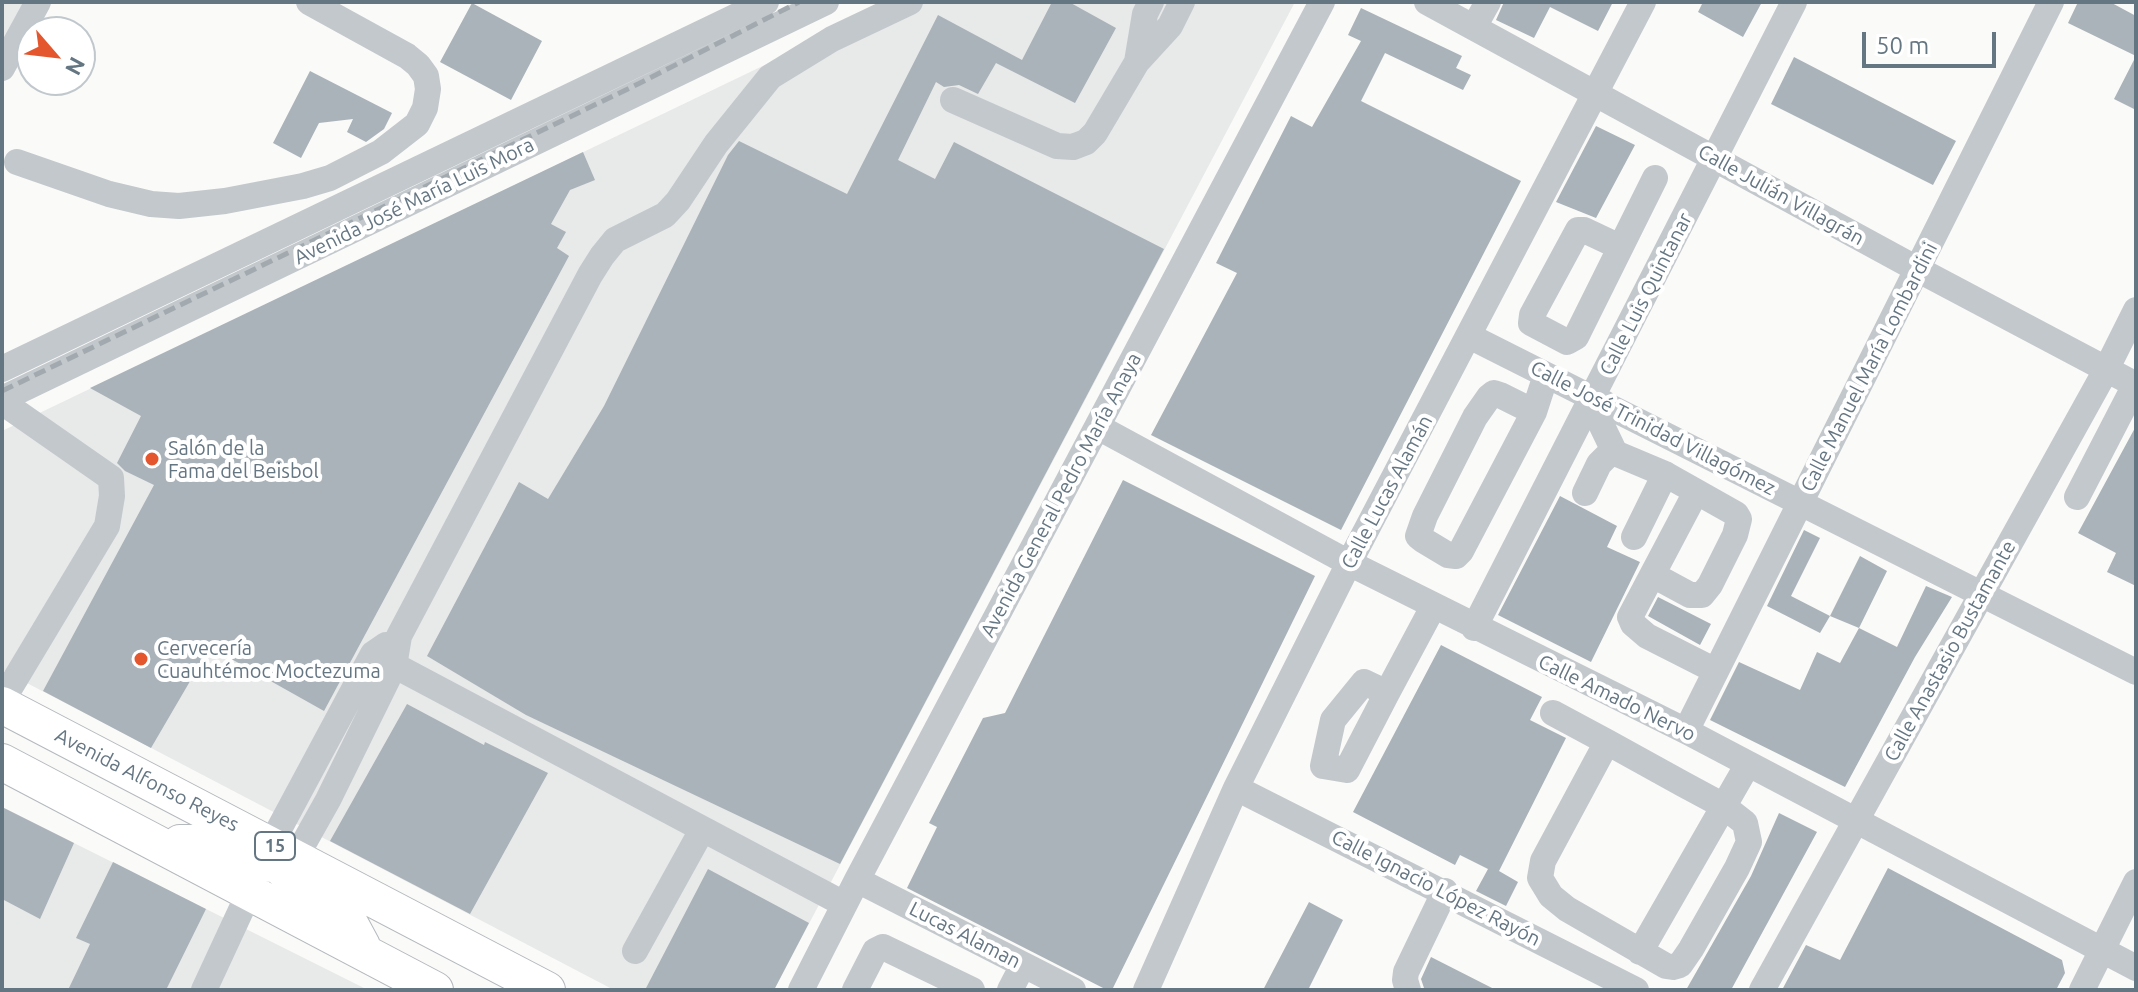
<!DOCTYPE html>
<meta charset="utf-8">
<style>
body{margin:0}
#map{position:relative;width:2138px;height:992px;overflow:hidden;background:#fafaf8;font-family:Ubuntu,sans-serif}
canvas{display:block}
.frame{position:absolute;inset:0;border:4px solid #657683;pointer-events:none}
.north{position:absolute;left:16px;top:16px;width:80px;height:80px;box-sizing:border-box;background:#fff;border:2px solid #c1c8cd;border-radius:50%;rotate:118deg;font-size:22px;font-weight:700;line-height:32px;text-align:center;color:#657683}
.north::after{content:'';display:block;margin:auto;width:28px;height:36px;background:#e4572e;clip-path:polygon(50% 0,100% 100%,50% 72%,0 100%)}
.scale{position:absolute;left:1862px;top:32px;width:134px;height:36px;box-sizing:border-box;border:4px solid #657683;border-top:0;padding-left:10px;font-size:24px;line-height:28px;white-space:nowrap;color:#657683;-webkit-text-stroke:6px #fff;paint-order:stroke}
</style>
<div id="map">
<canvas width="2138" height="992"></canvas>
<div class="frame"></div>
<div class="north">N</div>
<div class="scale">50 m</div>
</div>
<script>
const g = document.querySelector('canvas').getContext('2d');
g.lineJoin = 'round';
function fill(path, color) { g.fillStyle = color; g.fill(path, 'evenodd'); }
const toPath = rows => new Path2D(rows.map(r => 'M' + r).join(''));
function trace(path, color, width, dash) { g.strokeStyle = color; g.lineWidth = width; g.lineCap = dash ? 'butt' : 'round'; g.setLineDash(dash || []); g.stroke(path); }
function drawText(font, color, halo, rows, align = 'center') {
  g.font = font + ' Ubuntu,sans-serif'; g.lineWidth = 8; g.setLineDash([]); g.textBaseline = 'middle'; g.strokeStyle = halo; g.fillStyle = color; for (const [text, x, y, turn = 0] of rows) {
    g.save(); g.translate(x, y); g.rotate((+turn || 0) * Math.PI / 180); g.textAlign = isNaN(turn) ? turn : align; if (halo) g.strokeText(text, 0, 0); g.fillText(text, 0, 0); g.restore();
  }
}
fill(toPath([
 [2,2,24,2,2,43],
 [896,2,1295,2,774,990,614,990,2,670,2,431],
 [2,807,368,990,2,990]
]), '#e8e9e9');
fill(toPath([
 [1052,2,1069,2,1116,28,1075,103,996,63,978,94,959,85,944,87,936,82,898,160,935,179,954,142,1164,249,840,864,526,715,427,656,519,482,548,499,604,406,728,155,739,141,847,194,938,15,1022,60],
 [1504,2,1613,2,1598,31,1550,7,1534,38,1496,20],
 [1703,2,1762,2,1743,37,1698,12],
 [2078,2,2110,2,2136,16,2136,110,2114,99,2136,56,2068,23],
 [472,3,542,41,511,100,440,62],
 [1361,8,1462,56,1456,68,1471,75,1463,90,1385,53,1361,101,1521,181,1341,530,1151,435,1237,273,1216,263,1291,116,1312,127,1361,41,1348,35],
 [1794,57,1956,141,1933,185,1771,104],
 [310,71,392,113,384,129,366,142,347,132,353,119,319,123,301,158,273,143],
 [1596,126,1635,145,1596,218,1556,202],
 [583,152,595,180,570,190,551,224,566,232,557,248,569,256,324,711,210,647,151,748,43,691,154,485,125,471,117,463,141,416,90,388],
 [2136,426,2136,586,2107,572,2116,553,2078,533],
 [1123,480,1315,576,1112,990,1107,990,907,888,937,827,929,823,983,718,1005,713],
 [1560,496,1617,526,1607,547,1640,562,1591,662,1498,615],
 [1804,530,1820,538,1791,596,1830,616,1820,633,1767,606],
 [1860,556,1887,571,1859,628,1830,616],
 [1926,586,1952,597,1915,657,1845,787,1710,720,1739,662,1800,690,1817,652,1840,663,1859,628,1897,647],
 [1658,597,1711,624,1700,645,1648,616],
 [1441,645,1542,697,1530,720,1566,738,1499,871,1518,882,1506,906,1476,891,1488,869,1460,855,1455,865,1353,812],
 [407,704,484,745,485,742,548,773,470,914,330,841],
 [2,807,74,843,40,919,2,899],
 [1779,813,1817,832,1731,990,1686,990,1751,876],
 [113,862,206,909,166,990,68,990,90,944,76,938],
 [1888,868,2062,960,2065,973,2056,990,1782,990,1806,945,1840,960],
 [708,869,809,923,774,990,645,990],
 [1309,902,1343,920,1308,990,1263,990],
 [1431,957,1496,990,1427,990,1424,988,1421,979]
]), '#aab3b9');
const highway = toPath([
 [2,705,547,990],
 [2,762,435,990],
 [180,843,197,843,264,864,289,862],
 [280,867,348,920,362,946]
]);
trace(highway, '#b4b9bd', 38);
trace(toPath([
 [1427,2,1917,269,2136,385],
 [1474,27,1488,2],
 [1137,62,1145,14,1151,2],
 [2,68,38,2],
 [953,100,1057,146,1073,147,1086,142,1095,133,1137,62,1170,26,1182,2],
 [17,162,109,194,151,204,179,206,225,201,303,186,330,178,381,152,417,124,425,108,428,89,426,76,418,65,407,56,309,2],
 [1620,247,1584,230,1578,230,1532,315,1531,323,1567,342,1576,337,1655,178],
 [1469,336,2136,672],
 [2,369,766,2],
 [2,399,826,2],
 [2,402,111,478,112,496,107,526,2,701],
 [1604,403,1602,426,1615,453],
 [1534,412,1500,395,1494,393,1489,397,1475,417,1425,516,1418,536,1423,540,1448,555,1456,556,1461,551,1534,412,1546,375],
 [1098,427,1349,563,1686,731,2136,968],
 [1696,492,1630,617,1633,624,1647,636,1716,671],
 [1585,493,1599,464,1609,454,1615,453,1665,474,1736,514,1739,519,1735,535,1710,585,1702,595,1690,595,1653,575],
 [2077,497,2135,385],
 [1634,537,1665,474],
 [1474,628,1794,2],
 [373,654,844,904],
 [1387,693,1364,682,1333,720,1323,766,1347,770,1387,693,1433,607],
 [1553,713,1607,742,1683,784,1722,805,1745,823,1749,842,1737,868,1691,949,1680,965,1673,967,1666,966,1567,909,1551,896,1540,878,1543,861,1607,742],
 [1686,731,2051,2],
 [1236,788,1636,990],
 [271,844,373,654,386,645],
 [296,857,328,800,394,666,399,636,590,275,602,256,615,240,665,215,678,201,716,144,770,77,832,39,910,2],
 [857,880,1073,990],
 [635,951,702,830],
 [1640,952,1748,764],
 [204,990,249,893],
 [801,990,857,880,1322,2],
 [855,990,875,951,883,947,972,990],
 [1010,990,1023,965],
 [1146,990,1236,788,1349,563,1643,2],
 [1408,990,1405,980,1406,972,1445,891],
 [1762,990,2106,370,2136,310],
 [2082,990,2136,882]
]), '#c3c8cc', 26);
trace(highway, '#fff', 36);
trace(toPath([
 [2,391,638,84,799,2]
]), '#a2aab0', 5, [12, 6]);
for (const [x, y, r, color] of [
 [152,459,8,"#e4572e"],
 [141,659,8,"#e4572e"]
]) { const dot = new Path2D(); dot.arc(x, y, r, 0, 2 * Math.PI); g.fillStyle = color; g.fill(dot); trace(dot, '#fff', 3); }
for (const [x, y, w] of [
 [275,846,40]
]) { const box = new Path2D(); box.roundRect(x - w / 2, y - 14, w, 28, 6); g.fillStyle = '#fff'; g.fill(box); trace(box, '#657683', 2); }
drawText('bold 18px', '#657683', null, [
 ["15",275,846]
]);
drawText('20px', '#657683', '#fff', [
 ["Calle Julián Villagrán",1781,195,29],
 ["Avenida José María Luis Mora",414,201,-26],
 ["Calle Luis Quintanar",1646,294,-63],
 ["Calle Manuel María Lombardini",1869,367,-63],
 ["Calle José Trinidad Villagómez",1653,428,27],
 ["Calle Lucas Alamán",1387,492,-62],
 ["Avenida General Pedro María Anaya",1061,495,-62],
 ["Calle Anastasio Bustamante",1950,651,-61],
 ["Calle Amado Nervo",1617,698,26],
 ["Avenida Alfonso Reyes",147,780,27],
 ["Calle Ignacio López Rayón",1436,888,27],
 ["Lucas Alaman",965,935,27]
]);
drawText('20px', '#657683', '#fff', [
 ["Salón de la",168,448],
 ["Fama del Beisbol",168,471],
 ["Cervecería",157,648],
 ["Cuauhtémoc Moctezuma",157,671]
], 'left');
</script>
